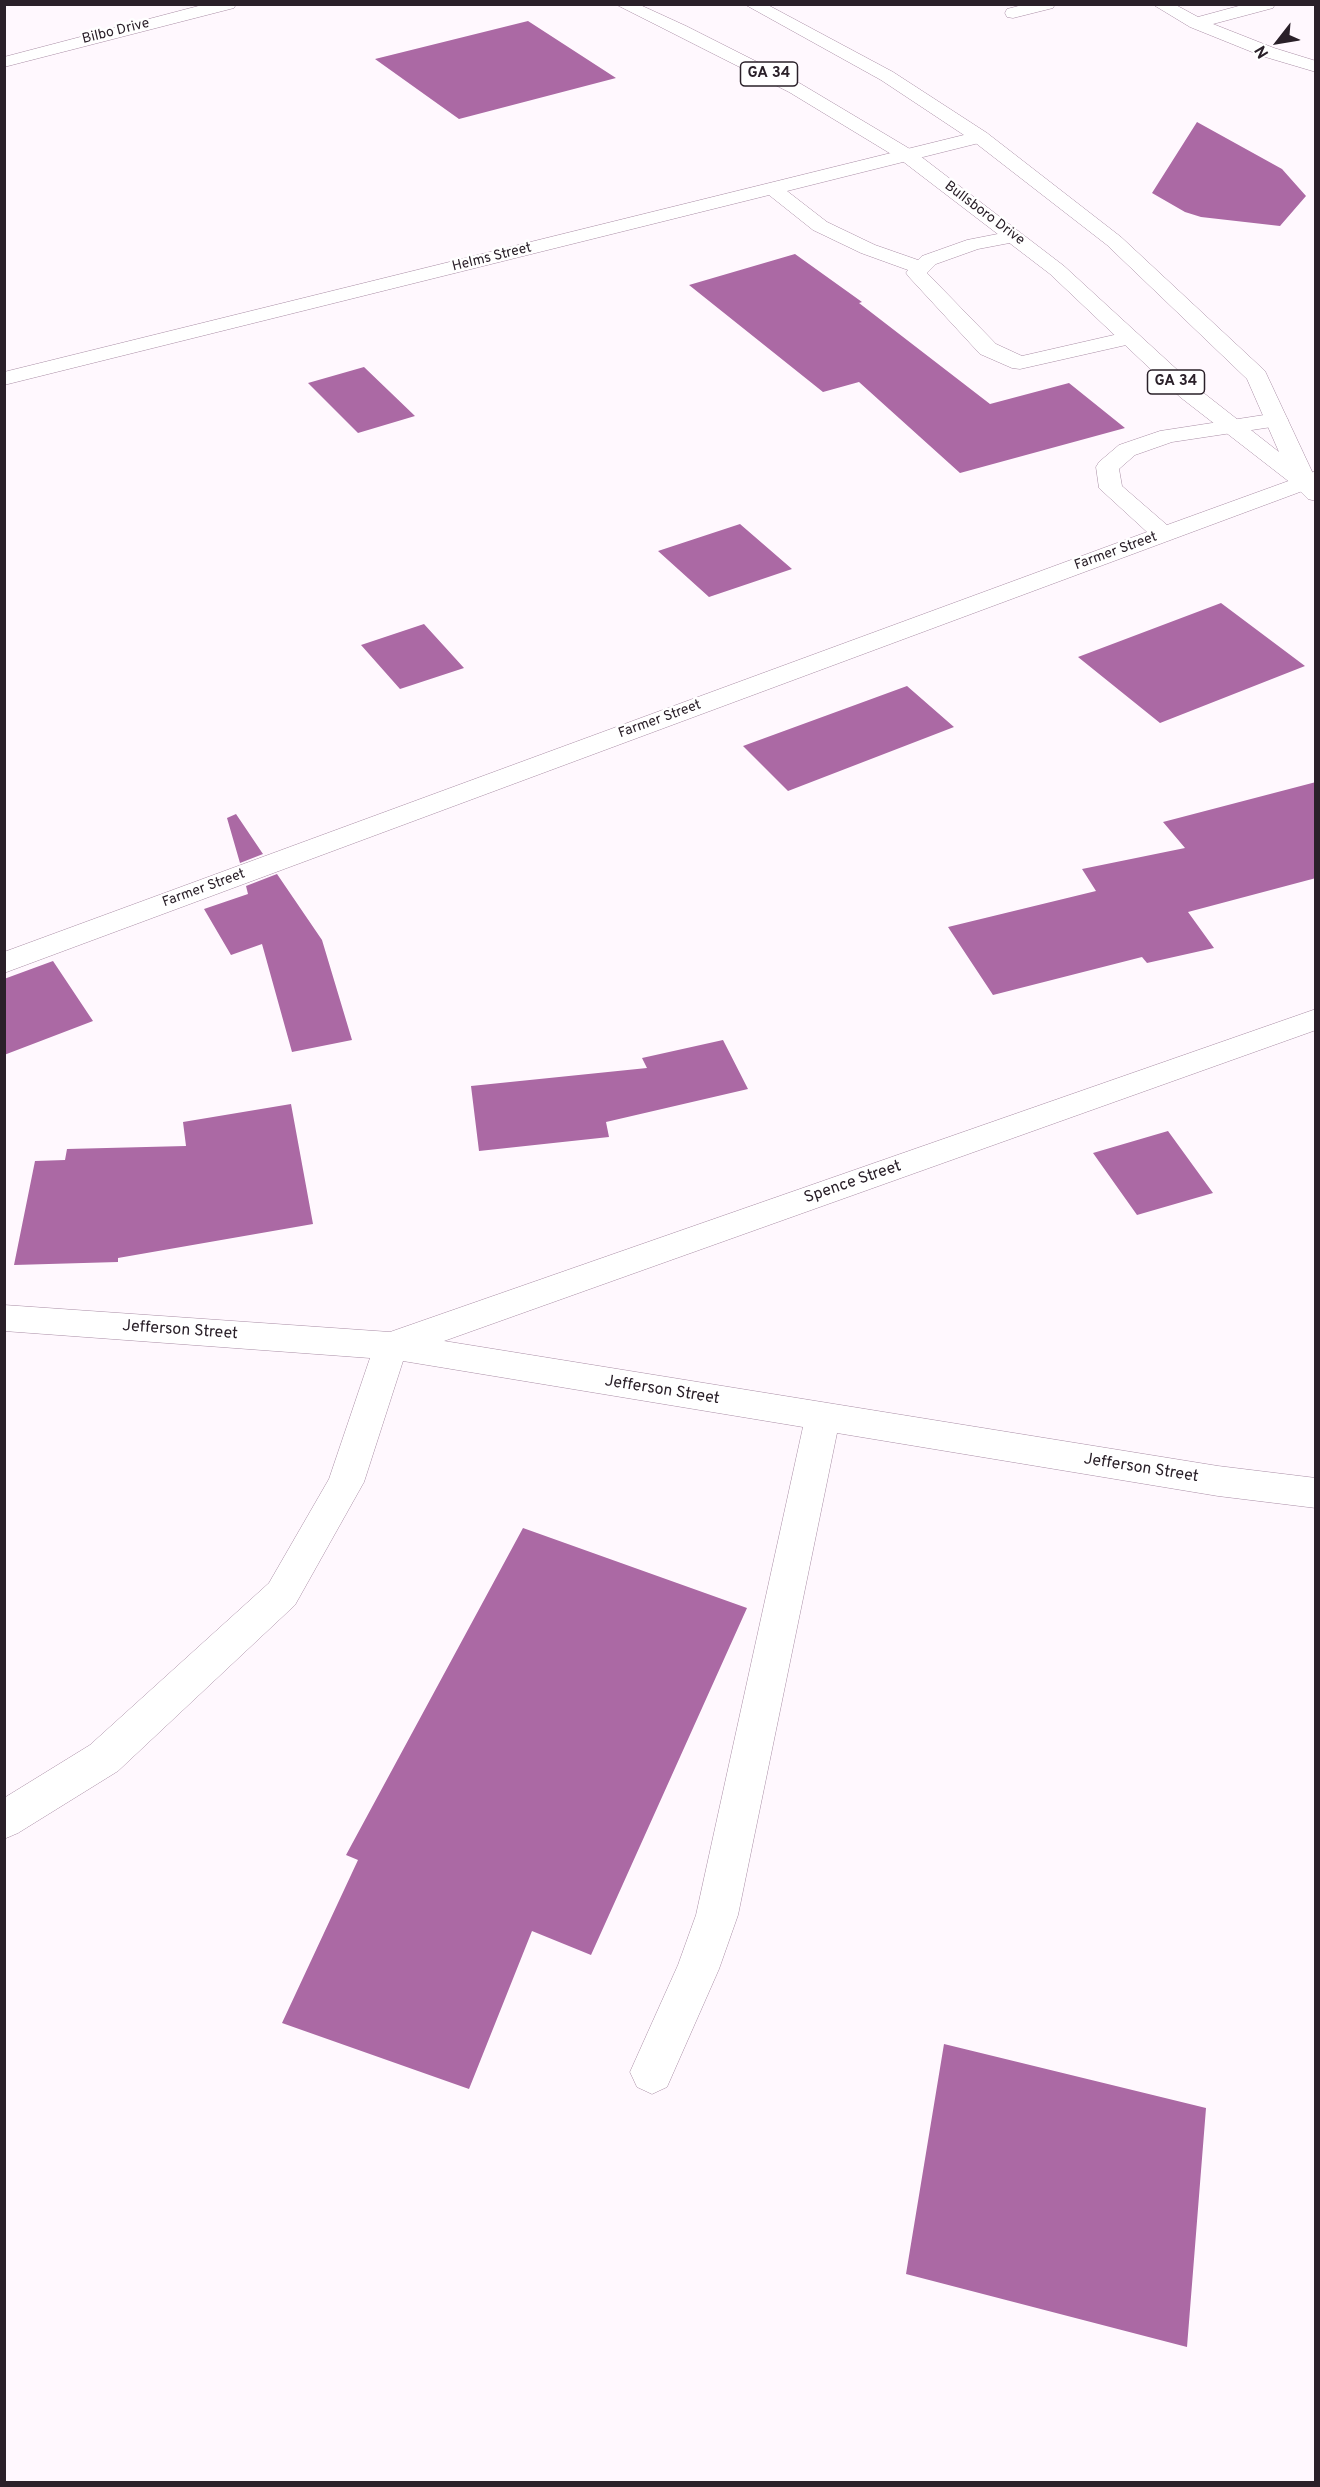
<!DOCTYPE html>
<style>
body{margin:0}
#map{position:relative;width:1320px;height:2487px;overflow:hidden;background:#fff8fe;font-family:Overpass,sans-serif}
canvas{display:block}
.frame{position:absolute;inset:0;border:6px solid #2a2029;pointer-events:none}
.north{position:absolute;left:1248px;top:12px;width:60px;height:60px;-webkit-text-stroke:4px #fff;paint-order:stroke;rotate:239deg;font-size:16px;font-weight:700;line-height:24px;text-align:center;color:#2a2029}
.north::after{content:'';display:block;margin:auto;width:21px;height:27px;background:#2a2029;clip-path:polygon(50% 0,100% 100%,50% 72%,0 100%)}
</style>
<div id="map">
<canvas width="1320" height="2487"></canvas>
<div class="frame"></div>
<div class="north">N</div>
</div>
<script>
const g = document.querySelector('canvas').getContext('2d');
g.lineJoin = 'round';
function fill(path, color) { g.fillStyle = color; g.fill(path, 'evenodd'); }
const toPath = rows => new Path2D(rows.map(r => 'M' + r).join(''));
function trace(path, color, width, dash) { g.strokeStyle = color; g.lineWidth = width; g.lineCap = dash ? 'butt' : 'round'; g.setLineDash(dash || []); g.stroke(path); }
function drawText(font, color, halo, rows, align = 'center') {
  g.font = font + ' Overpass,sans-serif'; g.lineWidth = 5; g.setLineDash([]); g.textBaseline = 'middle'; g.strokeStyle = halo; g.fillStyle = color; for (const [text, x, y, turn = 0] of rows) {
    g.save(); g.translate(x, y); g.rotate((+turn || 0) * Math.PI / 180); g.textAlign = isNaN(turn) ? turn : align; if (halo) g.strokeText(text, 0, 0); g.fillText(text, 0, 0); g.restore();
  }
}
fill(toPath([
 [528,21,616,78,459,119,375,59],
 [1197,122,1282,169,1306,196,1280,226,1201,217,1185,212,1152,193],
 [795,254,862,302,859,303,990,404,1069,383,1125,428,960,473,859,382,823,392,689,285],
 [364,367,415,416,358,433,308,383],
 [740,524,792,569,709,597,658,551],
 [1221,603,1305,666,1160,723,1078,657],
 [424,624,464,668,400,689,361,645],
 [907,686,954,727,788,791,743,746],
 [1316,782,1316,878,1188,912,1214,948,1147,963,1142,957,993,995,948,927,1096,891,1082,869,1185,848,1163,822],
 [236,814,263,854,240,863,227,818],
 [277,874,322,940,352,1040,292,1052,262,944,231,955,204,909,248,894,246,886],
 [53,961,93,1021,4,1055,4,979],
 [723,1040,748,1089,606,1122,609,1137,479,1151,471,1086,647,1068,642,1058],
 [291,1104,313,1224,118,1258,118,1262,14,1265,35,1161,65,1160,67,1149,186,1146,183,1122],
 [1168,1131,1213,1193,1137,1215,1093,1153],
 [523,1528,747,1608,591,1955,532,1931,469,2089,282,2023,358,1860,346,1855],
 [944,2044,1206,2108,1187,2347,906,2274]
]), '#ab69a4');
const minor = toPath([
 [206,4,236,4,234,8,4,67,4,57,206,4],
 [1026,4,1055,4,1053,8,1013,18,1007,17,1005,13,1007,9,1026,4],
 [1152,4,1174,4,1198,17,1246,4,1275,4,1273,8,1213,24,1274,48,1316,61,1316,72,1262,56,1190,27,1152,4],
 [980,131,987,133,989,137,987,141,787,191,827,222,875,245,918,260,922,256,967,240,1013,231,1020,233,1023,237,1020,241,978,249,936,264,927,273,996,344,1022,356,1127,332,1135,333,1138,338,1135,343,1020,369,1012,368,980,354,909,277,906,273,908,270,861,253,813,230,769,195,4,385,4,372,980,131],
 [1277,413,1285,415,1288,420,1285,425,1172,442,1135,455,1119,469,1122,486,1167,525,1316,471,1316,486,4,973,4,952,1147,532,1099,488,1096,467,1099,462,1119,445,1160,431,1277,413],
 [1316,1009,1316,1030,444,1341,1218,1466,1316,1478,1316,1508,1218,1496,837,1433,738,1915,719,1969,667,2087,652,2094,637,2087,630,2072,678,1965,696,1915,803,1427,403,1361,364,1482,295,1605,118,1771,18,1833,4,1839,4,1798,90,1745,269,1583,329,1479,370,1358,4,1331,4,1305,390,1332,1316,1009]
]);
const major = toPath([
 [615,4,638,4,686,26,801,84,915,152,1064,266,1196,387,1279,452,1247,379,1107,245,973,141,881,80,744,4,766,4,893,72,987,133,1121,237,1265,371,1316,480,1316,501,1308,499,1296,487,1180,397,1050,274,901,160,789,92,615,4]
]);
trace(minor, '#a98da5', 1);
trace(major, '#a98da5', 1);
fill(minor, '#fff');
fill(major, '#fff');
drawText('14px', '#2a2029', '#fff', [
 ["Bilbo Drive",116,32,-14],
 ["Bullsboro Drive",984,214,37],
 ["Helms Street",492,258,-14],
 ["Farmer Street",1116,552,-20],
 ["Farmer Street",660,720,-20],
 ["Farmer Street",204,889,-20]
]);
for (const [x, y, w] of [
 [769,74,57],
 [1176,382,57]
]) { const box = new Path2D(); box.roundRect(x - w / 2, y - 12, w, 24, 4.5); g.fillStyle = '#fff'; g.fill(box); trace(box, '#2a2029', 1.5); }
drawText('bold 15px', '#2a2029', null, [
 ["GA 34",769,74],
 ["GA 34",1176,382]
]);
drawText('16px', '#2a2029', '#fff', [
 ["Spence Street",853,1183,-19],
 ["Jefferson Street",180,1331,4],
 ["Jefferson Street",662,1391,9],
 ["Jefferson Street",1141,1469,9]
]);
</script>
